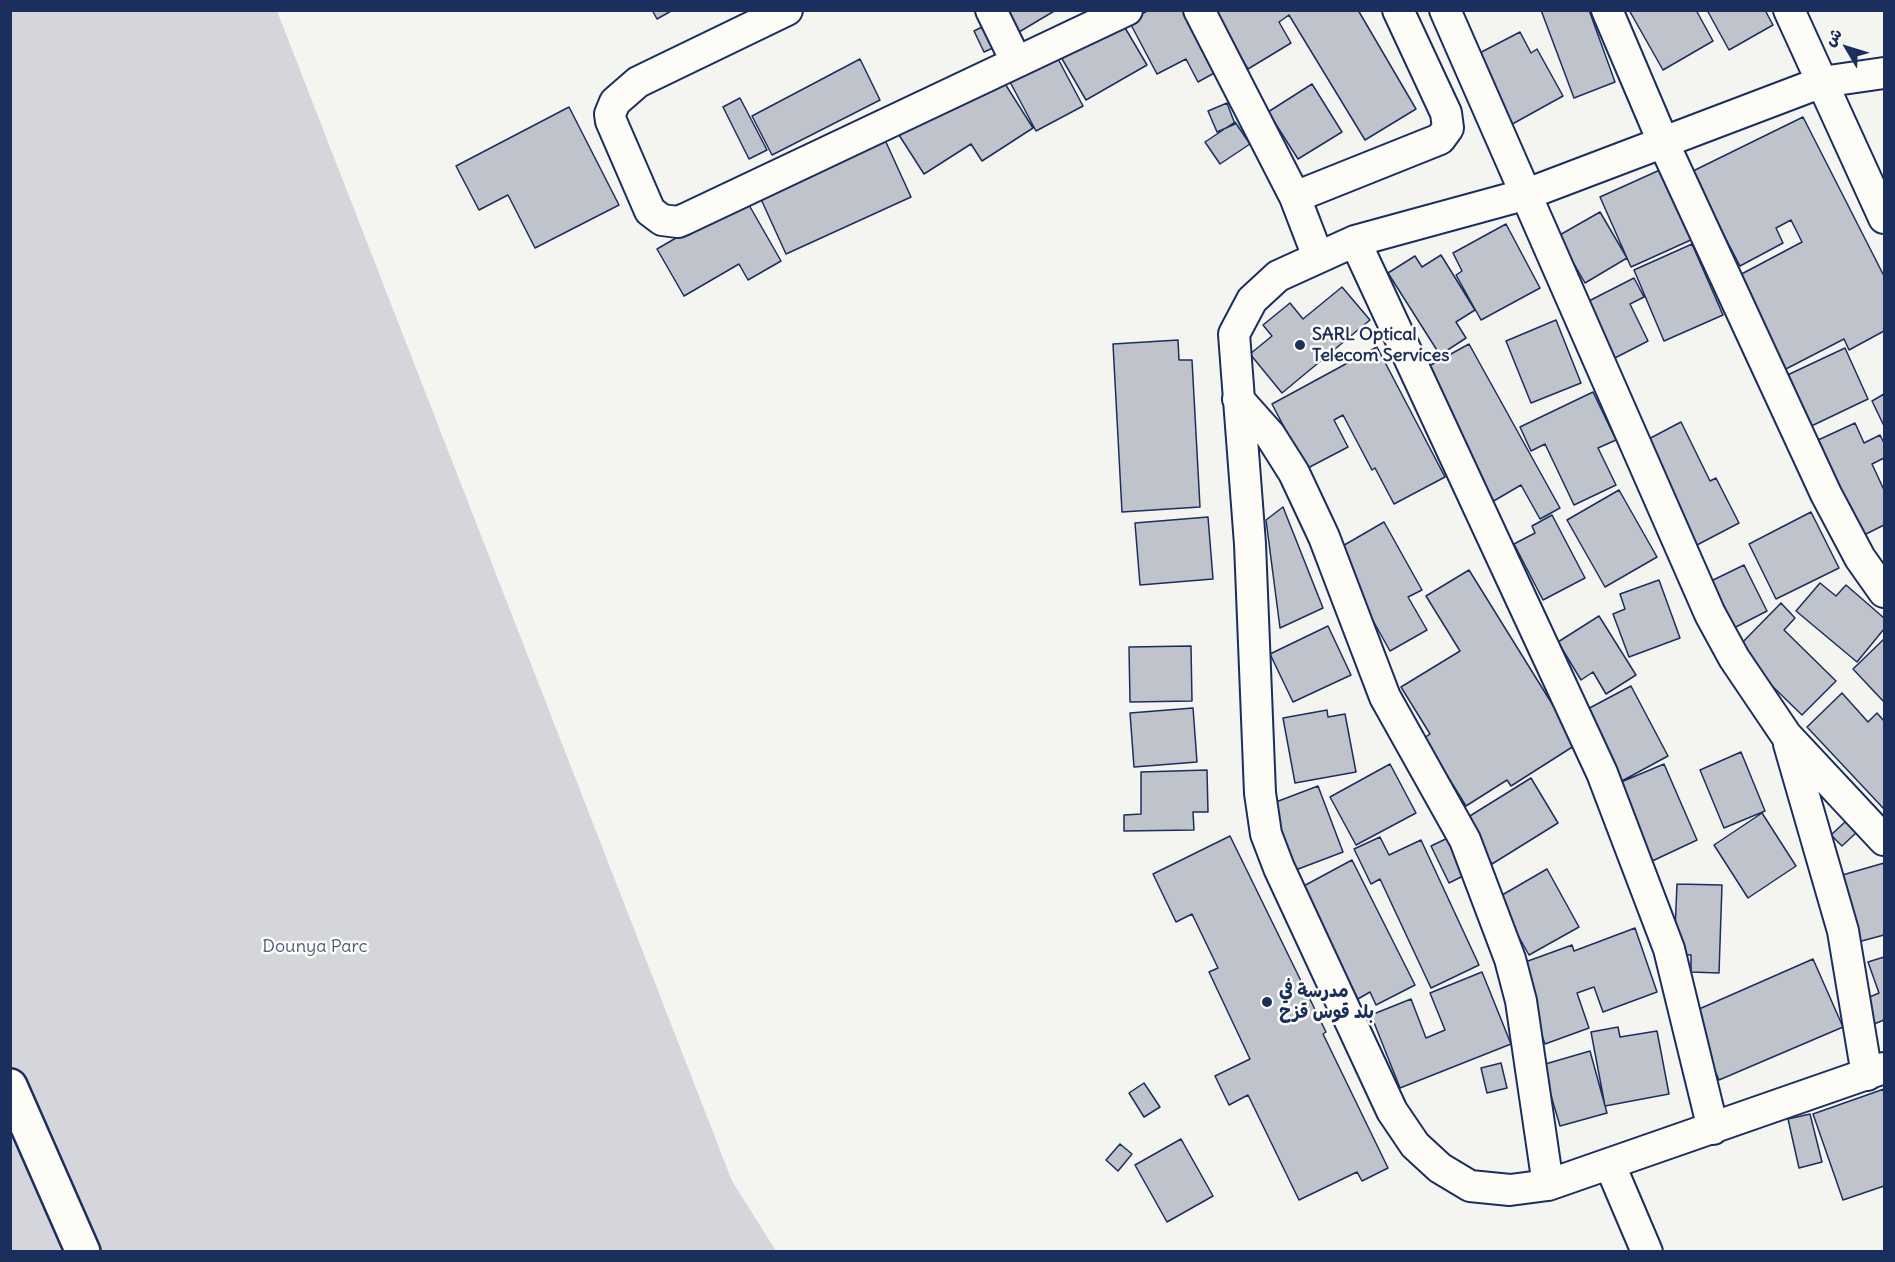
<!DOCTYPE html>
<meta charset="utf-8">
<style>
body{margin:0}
#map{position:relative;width:1895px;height:1262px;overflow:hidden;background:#f4f4f1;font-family:Delius,"Playpen Sans Arabic",sans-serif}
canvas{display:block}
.frame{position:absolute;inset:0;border:12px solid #1b2f5e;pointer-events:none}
.north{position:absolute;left:1817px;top:18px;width:60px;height:60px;-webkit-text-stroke:4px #fdfcf7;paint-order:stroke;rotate:308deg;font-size:16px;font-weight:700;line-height:24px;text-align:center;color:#1b2f5e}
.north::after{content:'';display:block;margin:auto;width:21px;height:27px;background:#1b2f5e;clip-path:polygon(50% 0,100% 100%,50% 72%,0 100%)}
</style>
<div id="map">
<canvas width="1895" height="1262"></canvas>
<div class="frame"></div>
<div class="north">ش</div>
</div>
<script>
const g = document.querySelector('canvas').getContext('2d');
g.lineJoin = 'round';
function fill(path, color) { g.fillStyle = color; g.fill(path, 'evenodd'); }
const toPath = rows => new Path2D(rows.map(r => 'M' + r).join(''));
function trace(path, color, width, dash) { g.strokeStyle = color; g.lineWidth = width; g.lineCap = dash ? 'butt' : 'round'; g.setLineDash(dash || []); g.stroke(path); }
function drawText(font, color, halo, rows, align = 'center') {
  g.font = font + ' Delius,"Playpen Sans Arabic",sans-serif'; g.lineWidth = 5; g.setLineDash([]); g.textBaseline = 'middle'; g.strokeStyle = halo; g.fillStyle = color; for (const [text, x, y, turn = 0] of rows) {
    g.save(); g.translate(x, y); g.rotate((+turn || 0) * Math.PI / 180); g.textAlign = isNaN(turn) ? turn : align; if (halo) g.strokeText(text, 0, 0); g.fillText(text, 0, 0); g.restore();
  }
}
fill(toPath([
 [10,11,277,11,732,1181,776,1251,11,1251]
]), '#d4d6db');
const building = toPath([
 [652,10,673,10,657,19,652,10],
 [1007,10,1056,10,1019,32,1007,10],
 [1149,10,1184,10,1216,72,1198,82,1186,59,1157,74,1129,21,1149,10],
 [1213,10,1358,10,1416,109,1365,140,1289,15,1279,22,1291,43,1248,69,1213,10],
 [1541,10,1589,10,1615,82,1574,98,1541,10],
 [1629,10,1696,10,1713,41,1663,70,1629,10],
 [1707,10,1765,10,1773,25,1729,50,1707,10],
 [1121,21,1147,65,1086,100,1061,57,1121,21],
 [986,25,995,47,984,52,974,31,986,25],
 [1520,32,1531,53,1537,49,1563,96,1507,127,1470,58,1520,32],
 [1056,55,1083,106,1036,131,1009,80,1056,55],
 [860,59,880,100,772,155,752,116,860,59],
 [1002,79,1033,128,982,161,971,144,924,174,899,135,970,90,1002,79],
 [1312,84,1342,132,1298,159,1268,112,1312,84],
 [740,98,767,150,749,159,723,107,740,98],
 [1227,103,1235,124,1217,132,1208,111,1227,103],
 [569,107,619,205,535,248,508,195,479,210,456,166,569,107],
 [1803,117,1884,276,1884,331,1849,350,1844,339,1782,371,1734,278,1802,242,1791,220,1776,228,1783,243,1740,266,1691,172,1803,117],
 [1235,122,1250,144,1220,164,1205,142,1235,122],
 [885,140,911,197,786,254,760,197,885,140],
 [1662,169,1693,239,1631,267,1600,197,1662,169],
 [745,198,781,261,748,280,739,264,684,296,657,249,745,198],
 [1600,212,1627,258,1585,283,1558,236,1600,212],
 [1506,224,1540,288,1481,320,1456,275,1462,271,1453,253,1506,224],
 [1692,244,1723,315,1664,341,1634,270,1692,244],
 [1441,255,1475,310,1456,322,1466,338,1440,355,1388,273,1415,256,1422,267,1441,255],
 [1634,278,1644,297,1630,304,1648,341,1611,360,1583,304,1634,278],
 [1342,287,1370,320,1282,393,1250,354,1272,336,1263,325,1290,303,1303,319,1342,287],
 [1556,320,1581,383,1531,403,1506,341,1556,320],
 [1178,340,1179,360,1192,360,1200,507,1122,512,1113,344,1178,340],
 [1469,344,1560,508,1540,519,1521,485,1492,502,1420,371,1469,344],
 [1377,347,1445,477,1394,504,1375,468,1372,470,1343,415,1334,420,1348,447,1306,469,1272,404,1377,347],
 [1845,348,1868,399,1803,430,1779,379,1845,348],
 [1593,392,1616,440,1598,448,1616,485,1574,505,1545,444,1531,451,1520,427,1593,392],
 [1884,394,1884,426,1872,401,1884,394],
 [1681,422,1710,481,1716,478,1739,523,1695,546,1643,442,1681,422],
 [1855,423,1864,443,1880,435,1884,443,1884,458,1872,464,1884,490,1884,525,1862,536,1816,441,1855,423],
 [1619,490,1657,557,1605,587,1567,520,1619,490],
 [1283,507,1323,608,1280,628,1266,520,1283,507],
 [1811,512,1839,568,1776,599,1749,544,1811,512],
 [1552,515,1585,578,1543,600,1514,544,1535,533,1532,526,1552,515],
 [1208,517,1213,579,1140,585,1135,523,1208,517],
 [1384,522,1422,590,1408,597,1427,630,1390,651,1334,551,1384,522],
 [1744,565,1767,611,1728,631,1705,584,1744,565],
 [1469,570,1577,744,1511,786,1507,780,1466,806,1424,738,1430,734,1401,687,1460,651,1426,596,1469,570],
 [1659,580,1680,638,1629,657,1613,614,1625,609,1620,594,1659,580],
 [1820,583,1836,596,1846,585,1884,618,1884,629,1857,662,1796,611,1820,583],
 [1781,603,1795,618,1784,630,1836,681,1802,715,1735,650,1781,603],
 [1599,616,1636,675,1606,694,1593,672,1581,680,1558,642,1599,616],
 [1328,626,1351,675,1293,702,1270,654,1328,626],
 [1884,639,1884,702,1853,669,1884,639],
 [1191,646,1192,701,1130,702,1129,647,1191,646],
 [1631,686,1668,756,1620,782,1582,712,1631,686],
 [1842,693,1868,722,1877,713,1884,721,1884,809,1807,727,1842,693],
 [1193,708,1197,762,1134,767,1130,713,1193,708],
 [1327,710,1328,717,1345,714,1356,772,1295,783,1283,718,1327,710],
 [1741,752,1765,811,1724,828,1700,770,1741,752],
 [1390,764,1416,813,1356,845,1330,797,1390,764],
 [1664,764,1697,840,1648,863,1614,785,1664,764],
 [1207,770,1208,812,1193,812,1194,830,1124,831,1124,815,1141,814,1141,772,1207,770],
 [1531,778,1558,823,1492,864,1465,819,1531,778],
 [1318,786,1343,852,1293,871,1268,805,1318,786],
 [1762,813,1796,866,1748,898,1714,845,1762,813],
 [1846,821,1857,832,1842,846,1831,835,1846,821],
 [1230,836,1326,1032,1323,1034,1388,1168,1362,1181,1357,1172,1299,1200,1248,1095,1229,1105,1215,1076,1250,1059,1209,972,1218,968,1192,914,1176,922,1153,874,1230,836],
 [1452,836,1469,873,1449,883,1431,846,1452,836],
 [1380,837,1389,855,1421,840,1479,965,1431,988,1380,879,1371,884,1354,849,1380,837],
 [1352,860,1415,985,1376,1005,1370,992,1358,999,1300,888,1352,860],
 [1884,863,1884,935,1858,942,1839,876,1884,863],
 [1547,869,1579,927,1529,955,1497,898,1547,869],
 [1677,884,1722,885,1719,973,1691,972,1691,955,1674,954,1677,884],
 [1635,928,1657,992,1603,1012,1594,987,1577,993,1589,1028,1545,1044,1517,965,1572,945,1574,951,1635,928],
 [1884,957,1884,1020,1874,1024,1865,999,1879,993,1868,962,1884,957],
 [1813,959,1843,1027,1719,1080,1690,1013,1813,959],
 [1482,972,1511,1044,1400,1088,1371,1015,1411,999,1426,1038,1445,1030,1430,993,1482,972],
 [1618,1027,1620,1037,1657,1031,1669,1094,1605,1106,1591,1032,1618,1027],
 [1590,1051,1607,1113,1560,1126,1542,1065,1590,1051],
 [1501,1063,1507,1088,1487,1093,1481,1068,1501,1063],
 [1144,1083,1160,1107,1144,1117,1129,1093,1144,1083],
 [1884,1089,1884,1186,1843,1200,1813,1114,1884,1089],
 [1810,1114,1822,1162,1799,1168,1788,1119,1810,1114],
 [1181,1139,1213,1196,1167,1222,1135,1165,1181,1139],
 [1120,1144,1132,1154,1118,1171,1106,1160,1120,1144]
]);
fill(building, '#bfc3cc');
trace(building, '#1b2f5e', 1.5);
const minor = toPath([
 [787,10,638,82,615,102,610,114,611,121,650,211,662,220,678,222,685,219,1127,10],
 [991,10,1016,61],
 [1199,10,1295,197,1318,257],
 [1445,10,1710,614,1734,658,1786,735,1884,840],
 [1607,10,1664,144,1826,494,1860,558,1884,592],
 [1789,10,1884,218],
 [1884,73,1822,82,1527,194,1355,241,1278,276,1252,300,1234,334,1250,544,1260,793,1266,834,1279,868,1392,1111,1415,1145,1440,1168,1470,1186,1510,1190,1548,1185,1884,1068],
 [1295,197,1440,139,1448,128,1446,113,1398,10],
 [1355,241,1602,773,1669,949,1713,1129],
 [1238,399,1270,435,1294,473,1324,537,1385,697,1465,840,1510,959,1521,1001,1548,1185],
 [1789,744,1843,931,1867,1075],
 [1610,1165,1647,1252]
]);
const motorway = toPath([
 [10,1086,83,1252]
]);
trace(minor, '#1b2f5e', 34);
trace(motorway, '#1b2f5e', 38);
trace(minor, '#fdfcf7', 30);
trace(motorway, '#fdfcf7', 33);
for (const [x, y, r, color] of [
 [1300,345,6,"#1b2f5e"],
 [1267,1002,6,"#1b2f5e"]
]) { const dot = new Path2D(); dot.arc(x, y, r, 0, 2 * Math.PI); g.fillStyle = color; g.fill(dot); trace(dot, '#fdfcf7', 2); }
drawText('bold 18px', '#1b2f5e', '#fdfcf7', [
 ["SARL Optical",1312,335],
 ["Telecom Services",1312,356],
 ["مدرسة في",1279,992],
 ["بلد قوس قزح",1279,1013]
], 'left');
drawText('18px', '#49597d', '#fdfcf7', [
 ["Dounya Parc",315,947]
]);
</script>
